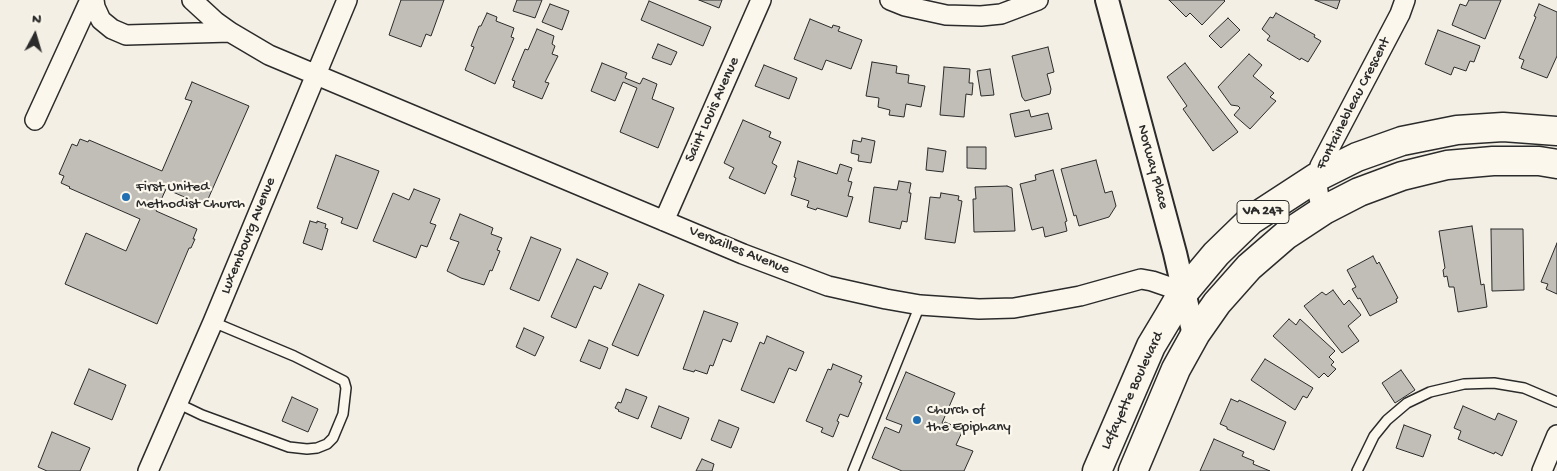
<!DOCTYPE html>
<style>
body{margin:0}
#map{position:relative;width:1557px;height:471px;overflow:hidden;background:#f3efe4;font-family:"Gochi Hand",sans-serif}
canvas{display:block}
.north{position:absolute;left:10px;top:10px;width:50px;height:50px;-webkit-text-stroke:4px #fbf7ec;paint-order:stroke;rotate:6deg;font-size:14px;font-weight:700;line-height:20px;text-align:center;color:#2b2b2b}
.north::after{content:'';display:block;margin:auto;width:18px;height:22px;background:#2b2b2b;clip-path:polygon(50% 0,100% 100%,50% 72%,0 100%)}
</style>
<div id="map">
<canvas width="1557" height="471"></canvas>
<div class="north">N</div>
</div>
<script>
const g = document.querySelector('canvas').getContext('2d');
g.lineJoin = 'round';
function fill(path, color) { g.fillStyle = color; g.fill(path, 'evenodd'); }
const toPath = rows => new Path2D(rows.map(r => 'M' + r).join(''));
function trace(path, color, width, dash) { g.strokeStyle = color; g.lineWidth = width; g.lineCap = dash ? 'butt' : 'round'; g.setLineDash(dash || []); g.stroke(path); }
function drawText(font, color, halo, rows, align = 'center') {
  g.font = font + ' "Gochi Hand",sans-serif'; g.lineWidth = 4.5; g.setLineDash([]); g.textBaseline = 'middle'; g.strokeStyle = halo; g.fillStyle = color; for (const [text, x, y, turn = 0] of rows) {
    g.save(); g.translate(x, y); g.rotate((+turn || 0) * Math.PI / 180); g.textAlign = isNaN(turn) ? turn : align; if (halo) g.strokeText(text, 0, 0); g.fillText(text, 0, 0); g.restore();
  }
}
const building = toPath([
 [401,0,444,0,431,36,426,34,421,47,389,35,401,0],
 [517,0,542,0,535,18,513,11,517,0],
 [699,0,722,0,719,8,699,0],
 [1169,0,1224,0,1225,1,1202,25,1190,13,1186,17,1169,0],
 [1315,0,1340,0,1337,9,1315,0],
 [1469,0,1501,0,1485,39,1452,25,1460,4,1466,6,1469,0],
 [649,1,711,27,703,46,641,20,649,1],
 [550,4,569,11,562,30,542,22,550,4],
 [1539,4,1557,12,1557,56,1547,78,1521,68,1524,60,1519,58,1536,17,1534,16,1539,4],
 [487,13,497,17,496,21,514,28,511,37,514,38,495,84,465,70,474,47,471,46,479,26,481,26,487,13],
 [1276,13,1315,35,1314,37,1321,41,1308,62,1301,58,1300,60,1267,40,1270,36,1262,29,1270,17,1273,18,1276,13],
 [1228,18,1240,30,1221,48,1209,36,1228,18],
 [810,19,832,28,833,25,840,27,838,31,862,40,851,69,826,60,822,70,794,59,810,19],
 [537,29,554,36,552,44,555,46,552,54,558,56,545,82,549,83,542,99,513,87,515,81,512,80,525,49,528,50,537,29],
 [1438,30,1480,46,1474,62,1470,61,1466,71,1454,67,1451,75,1425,64,1438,30],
 [658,44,677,52,671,65,652,58,658,44],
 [1048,47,1054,72,1047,74,1051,89,1050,94,1025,101,1022,97,1012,56,1048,47],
 [1249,54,1262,65,1253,76,1274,93,1270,97,1276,101,1250,129,1234,115,1240,108,1238,106,1231,105,1218,87,1249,54],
 [872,62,897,66,896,73,909,75,908,83,925,86,921,107,906,104,904,117,889,115,890,110,878,107,879,98,866,96,872,62],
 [602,63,627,73,625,78,640,84,643,78,657,84,652,99,674,108,658,148,620,132,637,88,623,82,615,101,591,91,602,63],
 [1185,63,1238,132,1213,151,1183,109,1187,106,1167,77,1185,63],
 [764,65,797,78,789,99,755,86,764,65],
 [944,67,970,69,969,83,973,83,972,95,966,94,964,117,940,115,944,67],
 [990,69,994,95,981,96,977,71,990,69],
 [192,82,249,106,205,206,166,189,156,211,197,229,193,239,195,239,191,248,189,248,157,324,65,284,86,233,126,251,140,219,69,188,70,187,61,183,64,176,59,174,72,144,77,146,80,139,88,142,89,140,162,171,192,101,185,99,192,82],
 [1029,110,1031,117,1048,113,1052,129,1015,137,1010,114,1029,110],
 [743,120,771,132,769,137,781,142,772,163,777,166,765,194,729,178,734,168,724,163,743,120],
 [862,138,875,141,871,163,858,161,859,155,851,153,853,140,861,142,862,138],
 [967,147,986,147,986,169,967,168,967,147],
 [928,148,946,151,943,172,926,170,928,148],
 [336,155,379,171,357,229,341,223,343,218,317,208,336,155],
 [1096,160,1105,193,1112,191,1116,206,1109,217,1079,226,1076,215,1074,216,1061,169,1096,160],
 [798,161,837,174,840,164,852,168,848,181,852,182,848,196,853,197,847,217,817,208,816,210,807,207,809,201,791,195,796,178,794,177,798,161],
 [1053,170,1067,221,1065,222,1067,231,1045,237,1043,227,1032,230,1020,184,1036,180,1035,175,1053,170],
 [899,181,911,183,909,193,911,193,907,222,902,221,900,229,869,222,874,187,897,190,899,181],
 [1007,186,1012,188,1015,231,974,232,973,199,976,199,975,187,1007,186],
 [414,189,440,199,430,223,436,225,427,247,421,245,416,258,373,241,393,193,409,200,414,189],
 [941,193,959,196,958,200,962,201,955,243,925,239,930,197,940,198,941,193],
 [460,214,493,228,491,234,502,238,497,250,500,251,492,271,490,270,484,285,461,278,447,271,459,242,450,239,460,214],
 [310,221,317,223,317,221,326,224,325,228,328,229,322,250,303,243,310,221],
 [1472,226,1481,285,1484,284,1487,307,1458,312,1454,287,1449,287,1447,276,1444,277,1443,270,1445,268,1439,231,1472,226],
 [1491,229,1523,229,1524,290,1492,291,1491,229],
 [531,237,561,249,539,301,510,289,531,237],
 [1557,243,1557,294,1546,289,1548,284,1541,282,1557,243],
 [1373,256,1377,264,1379,262,1398,298,1396,299,1397,302,1370,316,1360,298,1358,299,1352,289,1356,287,1347,270,1373,256],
 [577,259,608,273,601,289,594,286,576,328,551,317,577,259],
 [639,284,664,295,638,356,612,345,639,284],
 [1333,290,1344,305,1349,300,1361,315,1348,326,1359,341,1342,353,1304,306,1322,292,1326,295,1333,290],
 [704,311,738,323,731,342,723,339,713,366,710,365,707,374,695,370,694,372,683,369,704,311],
 [1289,319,1296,325,1300,319,1335,351,1329,357,1334,362,1331,365,1336,369,1328,377,1324,373,1319,378,1273,336,1289,319],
 [524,328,544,337,535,356,516,347,524,328],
 [767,336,804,352,796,371,789,368,774,403,741,390,760,342,764,344,767,336],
 [589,340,608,348,600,369,580,361,589,340],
 [1265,359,1313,388,1307,398,1303,396,1295,410,1251,380,1265,359],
 [833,364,862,376,859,382,862,383,848,417,840,414,837,421,839,422,833,437,821,432,823,428,806,421,828,369,831,370,833,364],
 [89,369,126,385,112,420,74,404,89,369],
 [1401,370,1415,390,1395,403,1382,383,1401,370],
 [906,372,955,393,942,423,944,424,945,422,963,430,956,445,973,451,964,471,902,471,872,458,885,427,899,433,902,425,886,419,906,372],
 [626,389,647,397,638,419,618,411,619,410,615,408,618,402,621,403,626,389],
 [292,397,318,409,308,432,282,421,292,397],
 [1231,399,1238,402,1239,400,1286,422,1274,450,1227,429,1227,427,1220,424,1231,399],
 [659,406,689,418,681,439,651,427,659,406],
 [1463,406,1495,420,1498,413,1517,421,1502,456,1495,452,1494,454,1458,439,1461,431,1454,428,1463,406],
 [719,420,739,428,731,448,711,440,719,420],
 [1404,425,1431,435,1423,457,1396,448,1404,425],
 [52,432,90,448,80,471,47,471,38,467,52,432],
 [1214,439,1244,452,1242,456,1254,461,1253,464,1270,471,1200,471,1214,439],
 [702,459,714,464,712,471,696,471,702,459]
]);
fill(building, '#c0beb6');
trace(building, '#2b2b2b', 1);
const service = toPath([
 [177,403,202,415,289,447,307,449,317,448,327,444,333,438,343,414,346,388,344,381,294,356,213,322],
 [853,471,920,305],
 [1357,471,1374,436,1387,420,1407,403,1430,392,1464,384,1494,383,1524,388,1557,402]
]);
const minor = toPath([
 [94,0,95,7,101,20,112,29,126,35,230,32],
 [192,0,216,22,230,32,269,55,743,254,828,286,886,299,920,305,979,309,1014,308,1080,296,1141,279,1152,281,1184,292],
 [890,0,905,6,946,15,981,16,1001,14,1038,0],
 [35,120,90,0],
 [1324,210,1319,198,1317,184,1320,166,1400,14,1405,0],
 [664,221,761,0],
 [148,471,213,322,347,0],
 [1542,471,1557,435]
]);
const tertiary = toPath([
 [1107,0,1175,253,1194,335]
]);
const primary = toPath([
 [1097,471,1151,346,1169,316,1180,297,1216,254,1251,220,1317,177,1357,157,1402,141,1457,130,1503,127,1557,131],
 [1133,471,1176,369,1196,333,1217,303,1249,267,1286,235,1324,210,1359,192,1402,176,1447,165,1493,161,1539,161,1557,164]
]);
trace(service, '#2b2b2b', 12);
trace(minor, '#2b2b2b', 22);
trace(tertiary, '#2b2b2b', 26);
trace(primary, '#2b2b2b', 31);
trace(service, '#fbf7ec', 9);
trace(minor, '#fbf7ec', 19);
trace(tertiary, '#fbf7ec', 22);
trace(primary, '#fbf7ec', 28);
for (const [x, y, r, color] of [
 [126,197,5,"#1f6fb2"],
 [917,420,5,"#1f6fb2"]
]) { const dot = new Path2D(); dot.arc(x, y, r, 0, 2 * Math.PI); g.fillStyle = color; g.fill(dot); trace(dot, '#fbf7ec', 2); }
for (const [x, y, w] of [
 [1263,212,52]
]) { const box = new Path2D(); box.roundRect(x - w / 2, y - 11.5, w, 23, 4); g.fillStyle = '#fbf7ec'; g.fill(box); trace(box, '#2b2b2b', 1); }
drawText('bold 14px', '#2b2b2b', null, [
 ["VA 247",1263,212]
]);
drawText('15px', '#2b2b2b', '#fbf7ec', [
 ["Fontainebleau Crescent",1354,104,-63],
 ["Saint Louis Avenue",713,110,-66],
 ["Norway Place",1152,167,75],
 ["Luxembourg Avenue",249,236,-68],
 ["Versailles Avenue",739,251,22],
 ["Lafayette Boulevard",1133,391,-65]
]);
drawText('15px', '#2b2b2b', '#fbf7ec', [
 ["First United",136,188],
 ["Methodist Church",136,205],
 ["Church of",927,411],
 ["the Epiphany",927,428]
], 'left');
</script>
